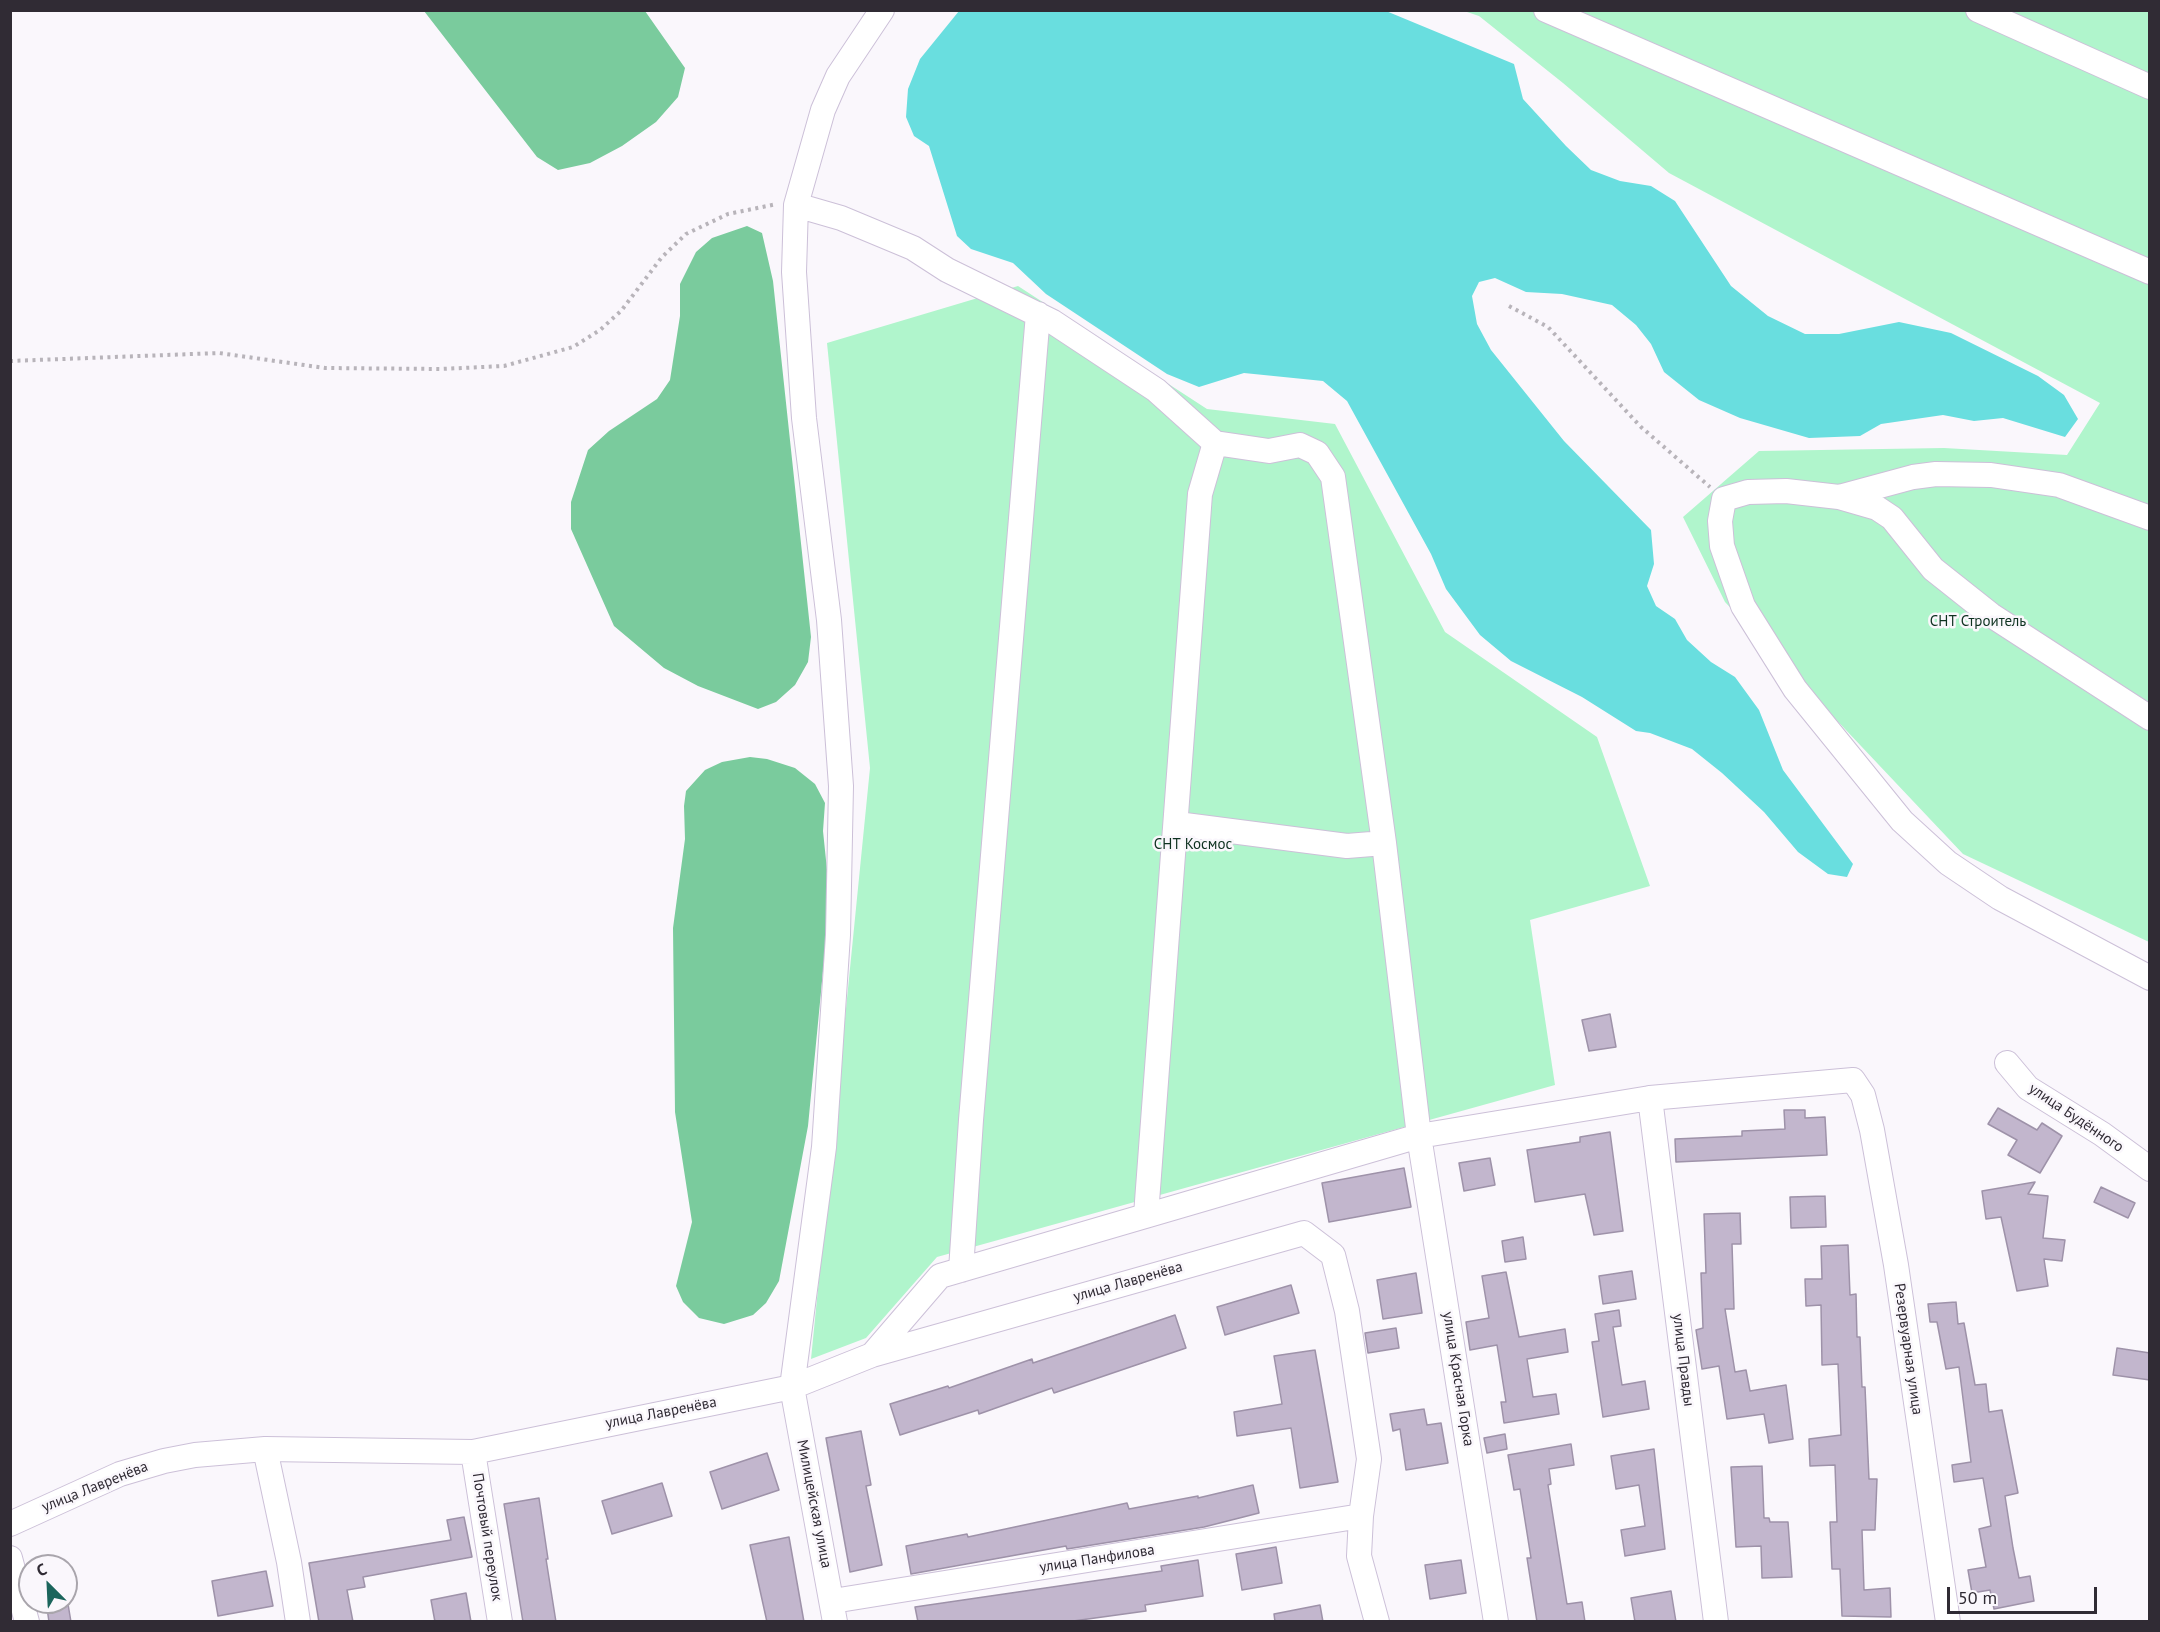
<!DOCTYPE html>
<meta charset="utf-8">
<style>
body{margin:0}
#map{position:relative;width:2160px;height:1632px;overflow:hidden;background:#faf7fc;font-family:"PT Sans",sans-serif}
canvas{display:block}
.frame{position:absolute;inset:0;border:12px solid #302b34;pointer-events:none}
.north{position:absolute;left:18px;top:1554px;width:60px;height:60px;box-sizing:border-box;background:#faf7fc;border:2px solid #a9a5ac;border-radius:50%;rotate:336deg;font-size:16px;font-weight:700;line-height:24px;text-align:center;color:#302b34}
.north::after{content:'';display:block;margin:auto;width:21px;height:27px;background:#1b655c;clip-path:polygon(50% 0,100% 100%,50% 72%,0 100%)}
.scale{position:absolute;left:1947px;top:1587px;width:150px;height:27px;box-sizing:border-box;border:3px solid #302b34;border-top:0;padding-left:8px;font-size:18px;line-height:21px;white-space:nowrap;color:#302b34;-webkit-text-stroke:4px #faf7fc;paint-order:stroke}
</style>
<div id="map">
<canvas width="2160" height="1632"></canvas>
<div class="frame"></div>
<div class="north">С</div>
<div class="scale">50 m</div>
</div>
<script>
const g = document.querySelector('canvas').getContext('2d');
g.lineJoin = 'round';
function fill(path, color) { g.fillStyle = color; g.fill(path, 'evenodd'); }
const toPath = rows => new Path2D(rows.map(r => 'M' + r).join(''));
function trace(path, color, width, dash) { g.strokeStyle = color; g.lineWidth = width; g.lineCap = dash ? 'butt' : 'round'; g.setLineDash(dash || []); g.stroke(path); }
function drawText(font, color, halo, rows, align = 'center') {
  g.font = font + ' "PT Sans",sans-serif'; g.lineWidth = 5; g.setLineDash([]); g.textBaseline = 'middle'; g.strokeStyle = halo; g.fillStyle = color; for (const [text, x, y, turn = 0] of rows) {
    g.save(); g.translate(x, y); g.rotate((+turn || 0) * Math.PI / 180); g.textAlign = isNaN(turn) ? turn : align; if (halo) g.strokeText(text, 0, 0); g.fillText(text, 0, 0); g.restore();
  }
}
fill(toPath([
 [1464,11,2149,11,2149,942,1963,854,1725,602,1683,517,1759,451,1944,448,2067,455,2100,403,1669,173,1563,83,1479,16],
 [1018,286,1207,409,1335,424,1445,632,1597,737,1650,886,1530,920,1555,1085,937,1257,866,1338,811,1359,870,768,827,343]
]), '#b0f5cc');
fill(toPath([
 [424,11,645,11,685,68,678,97,656,122,622,146,590,163,558,170,537,157],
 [747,226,762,233,773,281,811,637,808,662,795,685,776,702,758,709,698,686,664,668,614,626,571,529,571,502,588,450,609,431,657,399,670,380,680,316,680,284,696,252,712,238],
 [750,757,767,759,795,768,815,784,825,803,823,831,830,899,808,1126,779,1281,766,1303,753,1315,724,1324,699,1318,683,1302,676,1286,692,1222,675,1112,673,928,685,839,684,806,686,791,705,770,722,762]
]), '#7acb9d');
fill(toPath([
 [959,11,1386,11,1514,64,1523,99,1566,146,1591,170,1620,181,1651,186,1675,201,1731,286,1768,316,1805,334,1839,334,1899,322,1951,333,2038,376,2064,395,2078,419,2065,437,2003,418,1974,421,1943,415,1881,424,1860,436,1809,438,1740,418,1699,400,1664,372,1651,344,1636,325,1612,305,1562,294,1526,292,1495,278,1479,282,1472,296,1477,324,1491,350,1564,441,1651,530,1654,564,1647,586,1656,606,1675,619,1687,640,1711,662,1735,677,1759,710,1783,770,1853,864,1847,877,1828,874,1798,852,1764,812,1722,773,1692,749,1650,733,1636,731,1582,697,1511,661,1480,635,1446,589,1431,554,1347,401,1323,381,1244,373,1199,387,1167,374,1046,294,1013,263,971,249,957,236,929,146,914,136,906,117,908,89,920,59]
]), '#69dedf');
const building = toPath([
 [1610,1014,1616,1047,1589,1051,1582,1020,1610,1014],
 [1998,1108,2037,1130,2042,1123,2062,1136,2040,1173,2008,1155,2017,1140,1988,1124,1998,1108],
 [1784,1110,1805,1110,1805,1118,1825,1117,1827,1155,1676,1162,1675,1139,1742,1136,1742,1131,1785,1129,1784,1110],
 [1610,1132,1623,1231,1594,1235,1585,1194,1535,1202,1527,1150,1580,1142,1580,1137,1610,1132],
 [1490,1158,1495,1185,1464,1191,1459,1163,1490,1158],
 [1404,1168,1411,1207,1329,1222,1322,1183,1404,1168],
 [2035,1182,2028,1194,2048,1196,2043,1238,2065,1240,2062,1261,2044,1259,2048,1286,2017,1291,2001,1217,1986,1219,1982,1191,2035,1182],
 [2101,1187,2135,1203,2128,1218,2094,1202,2101,1187],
 [1825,1196,1826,1227,1791,1228,1790,1197,1825,1196],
 [1740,1213,1741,1244,1732,1244,1734,1309,1725,1309,1735,1372,1746,1370,1750,1391,1786,1385,1793,1439,1769,1443,1764,1414,1727,1419,1719,1366,1702,1369,1696,1330,1703,1328,1701,1273,1706,1273,1704,1214,1740,1213],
 [1523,1237,1526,1259,1505,1262,1502,1241,1523,1237],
 [1848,1245,1850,1295,1856,1294,1857,1337,1860,1337,1862,1387,1865,1387,1869,1479,1877,1479,1875,1530,1862,1530,1864,1590,1890,1588,1891,1617,1842,1616,1840,1569,1832,1569,1830,1522,1837,1522,1835,1465,1810,1466,1809,1439,1841,1435,1838,1364,1822,1365,1821,1305,1806,1306,1805,1279,1822,1279,1821,1246,1848,1245],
 [1632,1271,1636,1299,1603,1304,1599,1276,1632,1271],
 [1506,1272,1519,1337,1565,1329,1568,1352,1527,1359,1533,1397,1556,1394,1559,1414,1504,1423,1501,1402,1506,1402,1497,1345,1470,1350,1466,1322,1489,1318,1482,1276,1506,1272],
 [1416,1273,1422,1313,1383,1319,1377,1280,1416,1273],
 [1291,1285,1299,1313,1225,1335,1217,1307,1291,1285],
 [1956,1302,1958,1324,1964,1323,1975,1385,1986,1384,1989,1412,2002,1410,2018,1493,2005,1496,2013,1548,2019,1578,2030,1576,2034,1601,1994,1609,1990,1590,1972,1593,1968,1570,1986,1567,1979,1529,1991,1526,1983,1478,1954,1482,1952,1465,1971,1462,1959,1367,1946,1369,1937,1322,1930,1322,1928,1304,1956,1302],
 [1619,1310,1621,1326,1613,1327,1622,1385,1645,1381,1649,1409,1603,1417,1592,1342,1599,1341,1595,1314,1619,1310],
 [1175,1315,1186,1348,1054,1393,1052,1388,979,1414,978,1410,900,1435,890,1404,948,1386,949,1388,1032,1359,1033,1363,1175,1315],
 [1396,1328,1399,1348,1368,1353,1365,1333,1396,1328],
 [2117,1348,2150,1353,2150,1380,2113,1375,2117,1348],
 [1315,1350,1338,1482,1300,1488,1291,1428,1237,1436,1234,1412,1282,1404,1274,1356,1315,1350],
 [1424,1409,1427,1425,1441,1423,1448,1463,1406,1470,1400,1429,1393,1431,1390,1414,1424,1409],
 [861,1431,871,1485,866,1486,882,1565,850,1572,826,1438,861,1431],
 [1505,1434,1507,1449,1487,1453,1484,1438,1505,1434],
 [1571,1444,1574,1465,1549,1469,1551,1484,1548,1485,1567,1604,1582,1602,1585,1622,1537,1622,1527,1558,1531,1558,1520,1489,1514,1490,1508,1455,1571,1444],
 [1654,1449,1665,1549,1625,1556,1621,1530,1645,1526,1639,1485,1616,1489,1611,1456,1654,1449],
 [767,1453,779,1490,722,1509,710,1472,767,1453],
 [1762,1466,1764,1518,1769,1518,1770,1522,1788,1522,1792,1577,1762,1578,1761,1546,1736,1547,1731,1467,1762,1466],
 [662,1483,672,1516,612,1534,602,1501,662,1483],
 [1253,1485,1259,1513,1204,1527,1067,1549,1066,1546,911,1574,906,1546,967,1534,968,1537,1127,1503,1129,1509,1198,1496,1198,1498,1253,1485],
 [539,1498,548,1559,546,1559,556,1622,523,1622,504,1504,539,1498],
 [464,1517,472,1557,363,1577,365,1587,347,1590,353,1622,319,1622,309,1563,451,1540,447,1520,464,1517],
 [789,1537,804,1622,767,1622,750,1545,789,1537],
 [1276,1547,1282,1583,1242,1590,1236,1554,1276,1547],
 [1198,1560,1203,1596,1145,1605,1146,1611,1066,1622,918,1622,915,1607,1162,1571,1161,1566,1198,1560],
 [1461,1560,1466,1593,1430,1599,1425,1565,1461,1560],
 [266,1571,273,1606,218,1616,212,1581,266,1571],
 [1671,1591,1676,1622,1635,1622,1631,1598,1671,1591],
 [466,1593,471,1622,435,1622,431,1600,466,1593],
 [68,1604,71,1622,49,1622,47,1608,68,1604],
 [1320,1605,1323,1622,1275,1622,1274,1614,1320,1605]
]);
fill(building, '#c2b6cd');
trace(building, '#9e92a9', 1.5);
const minor = toPath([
 [1546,10,2150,272],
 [1978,10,2150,87],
 [796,205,841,218,913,248,947,270,1053,322,1156,390,1215,443,1269,451,1300,445,1317,453,1333,477,1384,843,1419,1136,1496,1622],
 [1839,497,1913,477,1936,474,1991,475,2059,485,2150,518],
 [2150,718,1991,615,1933,569,1892,518,1877,508,1839,497,1786,491,1748,492,1724,499,1720,521,1722,546,1743,606,1795,689,1902,821,1948,863,2000,898,2150,978],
 [1177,824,1347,846,1384,843],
 [2007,1063,2028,1088,2102,1134,2150,1169],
 [1650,1098,1716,1622],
 [1146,1215,1200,494,1215,443],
 [961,1270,971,1120,1038,314],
 [872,1355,940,1276,1419,1136,1650,1098,1853,1080,1863,1095,1872,1130,1896,1265,1948,1622],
 [265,1449,289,1562,298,1622],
 [473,1452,500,1622],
 [10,1524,120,1474,164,1461,195,1455,265,1449,473,1452,792,1387,872,1355,1304,1233,1333,1255,1347,1311,1369,1459,1361,1516,1359,1556,1377,1622],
 [10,1558,27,1622],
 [833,1601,1361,1516],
 [835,1622,792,1387,824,1147,838,935,841,786,829,620,804,418,794,272,796,205,823,110,838,76,882,10]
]);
trace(minor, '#ccc0d8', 26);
trace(toPath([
 [1509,306,1548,327,1641,427,1710,487],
 [10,361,219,353,325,368,441,369,504,366,573,347,600,330,621,311,662,257,686,234,728,214,777,204]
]), '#b8b4ba', 4, [3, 4.5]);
trace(minor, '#fff', 24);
drawText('15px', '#0e3220', '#faf7fc', [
 ["СНТ Строитель",1978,622],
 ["СНТ Космос",1193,845]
]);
drawText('15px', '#302b34', '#faf7fc', [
 ["улица Будённого",2076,1118,34],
 ["улица Лавренёва",1128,1282,-16],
 ["Резервуарная улица",1908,1349,82],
 ["улица Правды",1683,1360,83],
 ["улица Красная Горка",1458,1379,81],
 ["улица Лавренёва",661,1413,-11],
 ["улица Лавренёва",95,1487,-22],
 ["Милицейская улица",814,1504,79],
 ["Почтовый переулок",487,1537,81],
 ["улица Панфилова",1097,1559,-9]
]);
</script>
